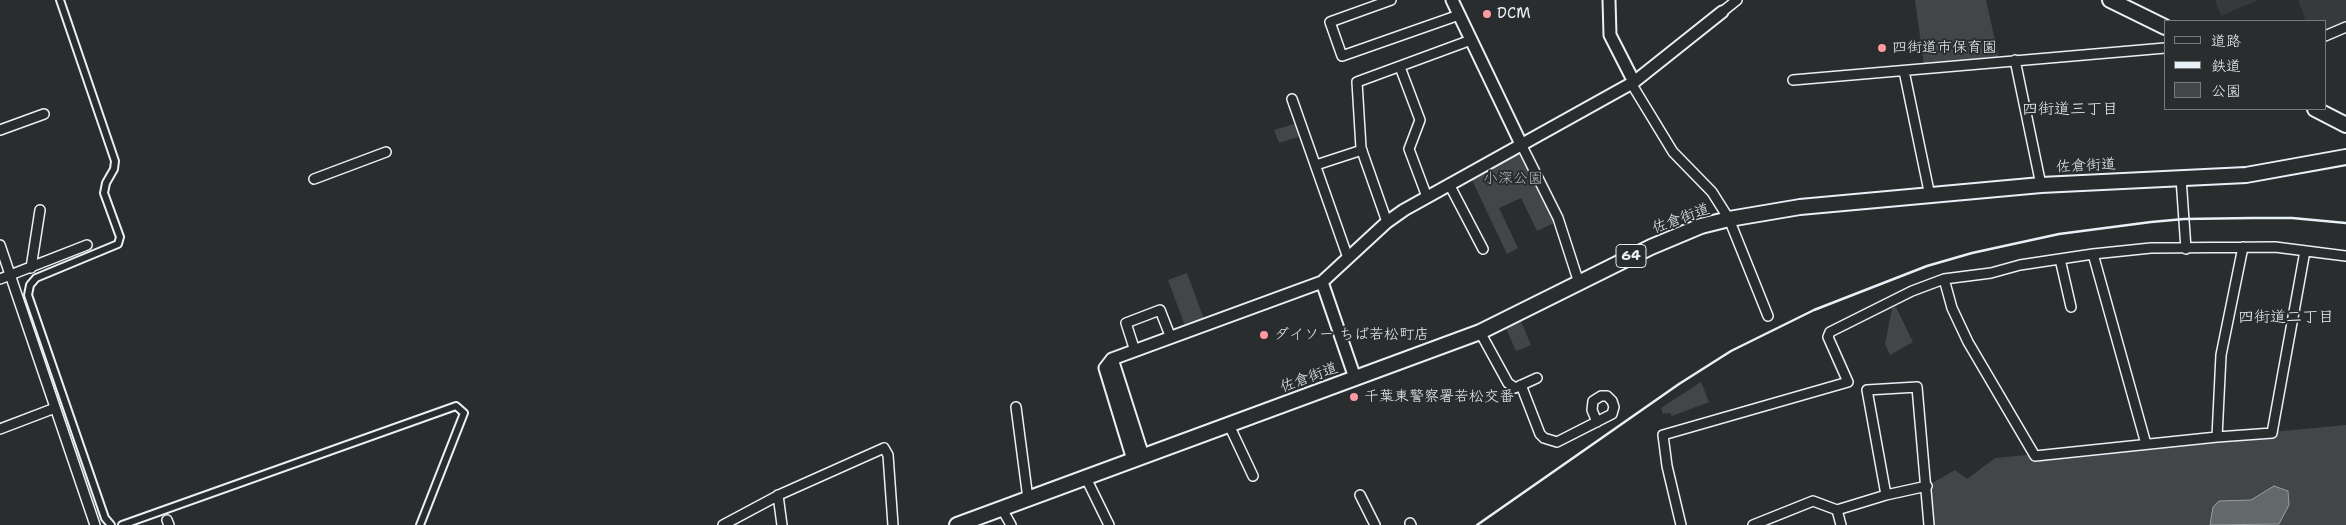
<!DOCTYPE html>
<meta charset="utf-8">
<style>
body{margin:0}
#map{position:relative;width:2346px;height:525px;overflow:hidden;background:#2a2d2e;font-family:"Shantell Sans","Klee One",sans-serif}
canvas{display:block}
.legend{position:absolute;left:2164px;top:20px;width:162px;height:90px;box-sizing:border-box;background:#2a2d2e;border:1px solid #767b7f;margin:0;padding:6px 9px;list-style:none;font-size:15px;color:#e8f1f8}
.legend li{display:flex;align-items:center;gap:10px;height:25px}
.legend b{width:25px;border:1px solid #767b7f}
</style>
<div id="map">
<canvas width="2346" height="525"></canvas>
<ul class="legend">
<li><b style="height:6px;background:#2a2d2e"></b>道路</li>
<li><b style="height:6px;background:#e8f1f8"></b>鉄道</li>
<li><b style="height:14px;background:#424648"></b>公園</li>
</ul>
</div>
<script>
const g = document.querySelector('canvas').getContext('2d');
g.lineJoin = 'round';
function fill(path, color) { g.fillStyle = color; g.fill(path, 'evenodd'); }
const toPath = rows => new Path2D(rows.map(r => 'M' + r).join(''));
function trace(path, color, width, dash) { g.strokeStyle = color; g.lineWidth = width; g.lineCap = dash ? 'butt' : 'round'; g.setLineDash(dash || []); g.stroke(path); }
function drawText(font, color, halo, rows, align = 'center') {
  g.font = font + ' "Shantell Sans","Klee One",sans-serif'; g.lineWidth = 4; g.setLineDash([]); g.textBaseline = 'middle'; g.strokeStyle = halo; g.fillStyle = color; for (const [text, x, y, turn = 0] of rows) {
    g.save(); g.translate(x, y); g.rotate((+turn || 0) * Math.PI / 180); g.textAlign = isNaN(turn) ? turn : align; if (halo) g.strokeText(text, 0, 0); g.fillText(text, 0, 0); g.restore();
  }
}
fill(toPath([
 [2215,0,2258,0,2221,16],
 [2298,0,2346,0,2346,22,2325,32,2325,21,2306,21]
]), '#363a3b');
fill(toPath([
 [1915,0,1986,0,1999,58,1924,65],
 [1297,123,1301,136,1279,143,1274,130],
 [1522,151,1556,222,1537,231,1521,198,1499,208,1518,248,1507,254,1471,178],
 [1187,273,1204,319,1185,326,1168,280],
 [1896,307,1913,342,1890,355,1885,344,1892,308],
 [1519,317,1531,345,1516,351,1504,324],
 [1701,382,1709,402,1672,416,1670,413,1663,414,1661,408],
 [2346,425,2346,525,1929,525,1927,486,1955,470,1967,479,1995,458]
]), '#424648');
const water = toPath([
 [2274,486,2288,491,2289,505,2279,524,2210,525,2213,507,2219,501,2251,500,2274,486]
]);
fill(water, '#63686b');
trace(water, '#989fa3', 1);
const pedestrian = toPath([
 [60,0,115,161,114,169,106,183,104,193,120,237,118,244,36,278,30,285,28,295,105,518,111,525],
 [122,525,456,406,464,413,420,525]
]);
const minor = toPath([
 [1391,0,1330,22,1342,56,1459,15],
 [1722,12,1737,0],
 [2325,36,2346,27],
 [2015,60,2041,185],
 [1400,67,1420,120,1409,149,1427,197],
 [1904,71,1930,196],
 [1793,80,2165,48],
 [1631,83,1673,152,1712,192,1729,219,1768,316],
 [1292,99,1348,258],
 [0,130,44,114],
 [1522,146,1558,218,1579,283],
 [1316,165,1362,150],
 [2181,178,2186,249],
 [314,179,386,152],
 [1449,184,1483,249],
 [1387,222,1361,148,1357,82,1471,40],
 [0,245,95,525],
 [2093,254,2146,444],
 [2060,259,2071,307],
 [31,268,40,210],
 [0,279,87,245],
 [1944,279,1952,308,1968,342,2035,456,2217,437,2272,433,2305,251],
 [1480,332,1508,383,1515,388,1537,378],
 [1135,351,1126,323,1160,310,1171,338],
 [1521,385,1540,434,1544,438,1557,442,1612,414,1614,407,1612,401,1607,396,1601,396,1593,401,1592,410,1597,422],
 [1016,407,1028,499],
 [1229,425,1253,476],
 [0,429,55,408],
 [2217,437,2221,355,2243,247],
 [1086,478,1109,525],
 [778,495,782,525],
 [1360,495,1375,525],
 [1886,495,1867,390,1917,387,1929,525],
 [1002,509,1011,525],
 [167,520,169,525],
 [1410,523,1411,525],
 [723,525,781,494,884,448,888,455,893,525],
 [1681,525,1667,466,1663,435,1848,382,1828,337,1830,332,1912,291,1944,279,1991,273,2020,265,2093,254,2151,248,2275,247,2346,256],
 [1753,525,1813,501,1837,510],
 [1841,525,1837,510,1886,495,1927,486]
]);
const tertiary = toPath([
 [1452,0,1522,146],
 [1609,0,1610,35,1634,82],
 [1322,282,1355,378],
 [1112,359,1143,456],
 [1133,460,1105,368,1112,359,1322,282,1387,222,1404,210,1634,82,1722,12]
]);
const primary = toPath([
 [2110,0,2165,27],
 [2315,109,2346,125],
 [957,525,1480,332,1651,247,1701,226,1729,219,1800,207,2041,185,2246,175,2346,157]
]);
trace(pedestrian, '#e8f1f8', 10);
trace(minor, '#e8f1f8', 12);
trace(tertiary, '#e8f1f8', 15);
trace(primary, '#e8f1f8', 18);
trace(pedestrian, '#2a2d2e', 6);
trace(minor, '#2a2d2e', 9);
trace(tertiary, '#2a2d2e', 11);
trace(primary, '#2a2d2e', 14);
trace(toPath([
 [1477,525,1679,384,1731,351,1814,310,1927,266,1972,253,2059,234,2151,222,2184,219,2253,218,2292,218,2346,223]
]), '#e8f1f8', 2.5);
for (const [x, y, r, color] of [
 [1487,14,5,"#ff9aa2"],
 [1882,48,5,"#ff9aa2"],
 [1264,335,5,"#ff9aa2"],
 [1354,397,5,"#ff9aa2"]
]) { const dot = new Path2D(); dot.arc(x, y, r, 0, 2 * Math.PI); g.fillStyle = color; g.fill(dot); trace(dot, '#2a2d2e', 2); }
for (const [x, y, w] of [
 [1631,256,30]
]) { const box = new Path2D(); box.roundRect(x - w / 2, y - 11.5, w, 23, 4); g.fillStyle = '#2a2d2e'; g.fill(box); trace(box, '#e8f1f8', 1); }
drawText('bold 14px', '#e8f1f8', null, [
 ["64",1631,256]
]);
drawText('15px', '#e8f1f8', '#2a2d2e', [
 ["DCM",1497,14],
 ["四街道市保育園",1892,48],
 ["ダイソー ちば若松町店",1274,335],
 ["千葉東警察署若松交番",1364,397]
], 'left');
drawText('15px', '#e8f1f8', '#2a2d2e', [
 ["佐倉街道",2086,166,-3],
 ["佐倉街道",1681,219,-20],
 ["佐倉街道",1309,378,-20]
]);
drawText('15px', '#aeb5ba', '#2a2d2e', [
 ["小深公園",1513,179]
]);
drawText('16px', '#e8f1f8', '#2a2d2e', [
 ["四街道三丁目",2070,110],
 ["四街道二丁目",2286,318]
]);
</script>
